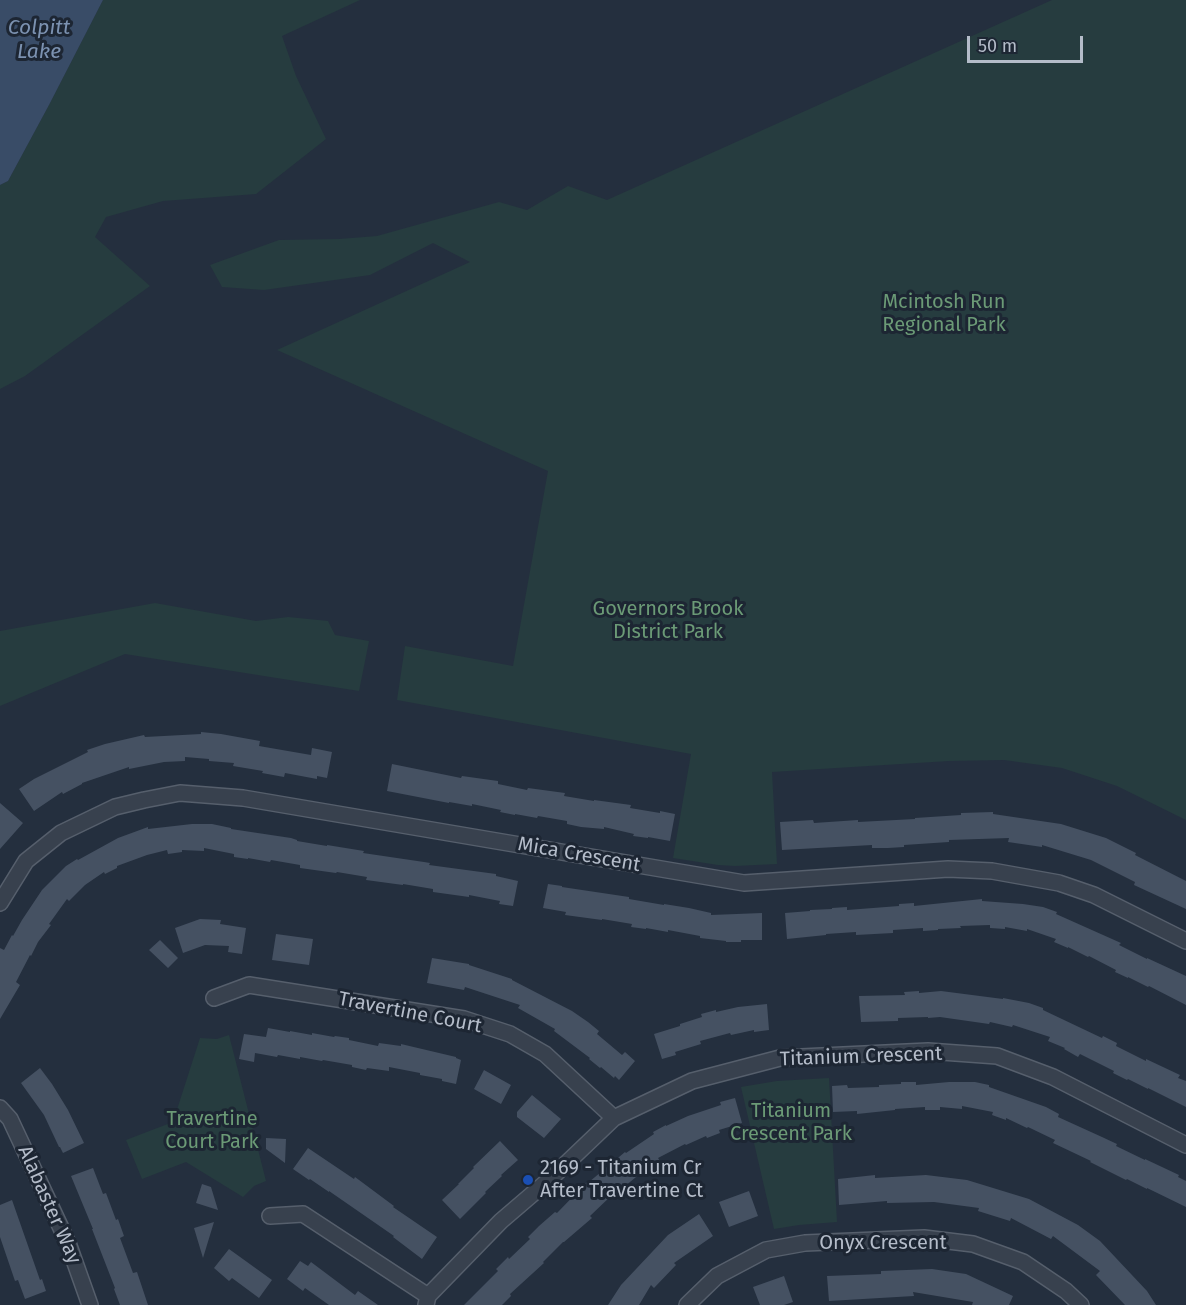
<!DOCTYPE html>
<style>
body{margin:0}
#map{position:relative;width:1186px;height:1305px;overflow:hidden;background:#242f3e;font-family:"Fira Sans",sans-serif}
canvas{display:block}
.scale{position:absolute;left:967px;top:36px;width:116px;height:27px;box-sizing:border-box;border:3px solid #b4bcc9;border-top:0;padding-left:8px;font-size:18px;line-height:21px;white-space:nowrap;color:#b4bcc9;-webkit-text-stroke:4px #1d2633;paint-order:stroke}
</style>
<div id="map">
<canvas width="1186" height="1305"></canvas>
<div class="scale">50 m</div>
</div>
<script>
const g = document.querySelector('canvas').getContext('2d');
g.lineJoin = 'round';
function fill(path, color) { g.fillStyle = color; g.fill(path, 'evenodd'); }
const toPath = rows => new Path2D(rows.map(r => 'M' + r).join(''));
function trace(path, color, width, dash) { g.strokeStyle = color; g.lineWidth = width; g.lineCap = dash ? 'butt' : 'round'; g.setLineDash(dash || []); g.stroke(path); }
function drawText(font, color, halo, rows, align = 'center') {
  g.font = font + ' "Fira Sans",sans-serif'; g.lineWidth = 6; g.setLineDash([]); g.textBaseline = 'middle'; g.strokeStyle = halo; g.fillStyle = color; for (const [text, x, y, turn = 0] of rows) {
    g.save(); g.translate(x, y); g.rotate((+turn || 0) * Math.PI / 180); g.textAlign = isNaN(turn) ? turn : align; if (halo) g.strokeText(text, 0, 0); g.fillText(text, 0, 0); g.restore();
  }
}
fill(toPath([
 [103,0,360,0,282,36,296,76,326,139,256,194,163,201,106,217,95,237,150,286,25,376,0,389,0,185,8,181,49,105],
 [1052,0,1186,0,1186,820,1117,786,1062,768,1004,760,949,761,772,772,777,864,735,866,718,865,673,858,691,754,397,700,405,646,513,666,548,471,277,350,470,262,433,243,370,275,264,290,222,287,210,265,279,240,339,239,377,236,499,202,527,210,568,186,607,200],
 [155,603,256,621,288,617,328,621,335,635,369,641,359,691,125,654,0,706,0,631],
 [229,1035,266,1181,254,1186,243,1197,186,1162,142,1179,126,1140,173,1122,200,1038,217,1039],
 [829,1078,837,1222,799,1225,774,1229,741,1087,777,1081]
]), '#263c3f');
fill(toPath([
 [0,0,103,0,49,105,8,181,0,185]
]), '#394c67');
fill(toPath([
 [201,732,221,734,260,741,259,746,311,755,312,748,332,752,327,778,317,776,317,779,285,773,284,777,262,773,263,771,233,766,234,763,209,761,209,759,185,757,185,761,164,762,129,769,129,767,82,783,82,784,63,794,62,792,34,811,19,789,34,779,88,752,87,750,105,744,144,735,145,737,201,734],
 [392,764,461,778,462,776,498,781,498,784,527,790,528,788,565,793,564,796,594,801,594,800,631,805,630,808,660,813,660,811,675,814,670,841,648,837,648,838,633,836,634,834,604,827,604,829,581,827,567,824,567,821,538,816,537,818,515,814,515,815,500,812,501,810,472,804,472,806,449,802,449,803,387,791],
 [0,803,23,823,0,849],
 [993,812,993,814,1061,824,1106,838,1136,853,1135,855,1186,881,1186,909,1134,885,1135,882,1091,860,1042,845,1042,847,1008,842,1009,838,949,840,949,842,904,845,904,847,888,848,872,848,872,845,782,850,780,822,813,820,814,823,858,820,858,822,915,819,915,818,961,815,961,813],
 [192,824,212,824,231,828,231,829,291,838,297,840,297,841,327,846,327,845,364,851,363,853,424,862,430,863,429,865,496,874,496,876,518,881,513,906,499,904,500,901,469,895,469,897,433,892,433,889,403,884,403,885,366,880,367,877,337,872,336,873,300,868,300,865,271,860,270,862,248,858,248,859,234,857,234,854,204,848,204,851,182,850,182,852,168,854,167,850,147,855,117,866,117,868,105,874,104,872,85,885,69,901,67,899,49,924,51,925,38,942,31,956,30,955,16,982,20,985,0,1019,0,948,4,950,12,935,13,936,22,920,42,890,66,866,77,859,78,860,118,838,148,827,148,829],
 [548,884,562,886,562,887,629,897,629,899,664,905,664,904,689,908,711,913,711,915,762,913,762,940,741,940,741,942,726,942,726,941,700,938,700,936,668,930,668,932,646,928,646,929,631,927,632,924,602,919,602,920,565,915,566,912,543,908],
 [982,899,982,901,1023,904,1043,907,1057,912,1056,914,1121,943,1119,945,1147,959,1147,958,1186,976,1186,1005,1149,986,1148,987,1128,977,1128,978,1115,972,1116,970,1089,956,1088,957,1068,947,1068,948,1054,942,1056,939,1027,929,1027,931,1005,927,1005,929,990,928,990,925,960,926,961,928,938,929,938,930,923,931,923,928,893,930,893,933,856,935,856,932,826,934,826,935,787,939,785,913,810,911,810,910,832,909,832,908,847,907,847,910,899,906,899,904,914,903,914,906],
 [200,919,221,920,220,924,246,928,242,954,228,952,229,946,205,945,183,953,175,928],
 [276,934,313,939,309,965,272,960],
 [160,940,178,958,168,968,149,950],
 [432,958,469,964,469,965,512,979,512,980,572,1011,588,1022,599,1031,597,1034,622,1055,625,1052,635,1061,619,1080,615,1076,614,1078,601,1067,600,1068,589,1059,590,1058,554,1031,555,1029,518,1008,520,1005,465,987,464,990,427,983],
 [919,991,919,993,941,991,1003,999,1003,998,1029,1003,1043,1008,1043,1010,1102,1038,1103,1036,1117,1043,1116,1046,1146,1061,1146,1059,1180,1075,1178,1078,1186,1081,1186,1107,1148,1088,1148,1089,1128,1079,1127,1080,1113,1073,1114,1071,1080,1054,1078,1057,1064,1049,1065,1048,1048,1041,1050,1037,1013,1025,1012,1027,990,1022,989,1024,940,1017,928,1018,928,1017,898,1018,898,1021,861,1022,859,996,905,995,904,992],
 [767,1004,769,1030,754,1032,754,1030,731,1035,730,1033,700,1041,701,1044,675,1052,676,1055,662,1059,654,1034,680,1026,680,1024,702,1017,701,1014,716,1010,716,1012,738,1007],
 [268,1028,290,1032,290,1031,312,1035,312,1033,334,1037,335,1036,349,1038,349,1040,378,1046,379,1043,401,1046,401,1044,456,1057,456,1058,461,1060,456,1084,442,1081,442,1079,420,1075,420,1073,389,1067,389,1071,367,1068,366,1070,352,1067,352,1065,323,1060,322,1061,300,1057,300,1059,278,1055,277,1057,255,1053,254,1062,239,1059,244,1034,266,1037],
 [40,1068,52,1084,68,1110,84,1143,63,1153,60,1147,59,1147,44,1115,21,1083],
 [484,1070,511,1085,501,1104,474,1089],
 [901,1082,916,1082,916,1085,949,1082,975,1082,989,1085,989,1087,1046,1107,1059,1114,1058,1117,1102,1137,1117,1144,1116,1146,1145,1160,1145,1159,1179,1175,1178,1177,1186,1181,1186,1207,1147,1188,1147,1189,1127,1179,1126,1180,1090,1162,1091,1161,1053,1143,1055,1140,1028,1127,1027,1128,1006,1118,1006,1120,992,1115,993,1112,962,1106,962,1109,940,1107,940,1110,925,1110,925,1107,895,1109,895,1110,857,1114,857,1111,833,1112,832,1086,847,1085,848,1088,879,1087,879,1085,901,1084],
 [532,1095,561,1119,544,1138,517,1117,517,1112],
 [735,1098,742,1123,719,1130,720,1133,707,1138,706,1136,686,1145,685,1144,658,1158,660,1161,648,1169,647,1168,613,1196,612,1195,590,1216,592,1218,564,1242,563,1242,543,1262,544,1263,510,1294,511,1296,502,1305,464,1305,498,1271,496,1269,508,1257,509,1259,530,1239,528,1237,539,1226,555,1212,557,1213,588,1181,589,1182,625,1152,626,1153,654,1134,653,1132,666,1125,666,1126,688,1116,721,1105,720,1102],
 [266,1138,286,1139,285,1163,266,1149],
 [500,1141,518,1160,501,1175,502,1176,485,1192,486,1193,460,1219,442,1200,459,1184,458,1184,474,1168,473,1167],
 [308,1148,354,1179,355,1177,394,1206,393,1207,437,1237,422,1259,393,1237,394,1236,329,1191,329,1192,310,1179,309,1180,293,1169],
 [93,1168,103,1194,106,1193,116,1220,118,1219,124,1236,120,1238,133,1273,137,1272,148,1305,120,1305,114,1289,115,1288,92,1229,93,1229,71,1176],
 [875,1175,875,1178,926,1175,967,1180,1029,1199,1078,1225,1100,1241,1147,1291,1156,1305,1125,1305,1096,1275,1100,1271,1053,1236,1051,1239,1011,1218,1010,1221,978,1211,979,1208,934,1202,887,1203,887,1201,839,1205,838,1179],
 [202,1184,211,1187,218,1210,196,1203],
 [749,1191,758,1216,729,1227,719,1202],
 [12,1200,40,1280,42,1279,46,1291,25,1299,18,1280,15,1281,0,1237,0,1205],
 [699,1214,713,1236,674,1263,676,1265,654,1288,651,1285,639,1305,608,1305,621,1285,668,1235],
 [214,1222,203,1258,194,1228],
 [229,1249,272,1280,259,1298,232,1278,229,1281,214,1268],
 [300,1261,308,1266,311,1262,355,1295,358,1291,378,1305,329,1305,305,1288,303,1291,287,1279],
 [932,1269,966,1274,1013,1296,1009,1305,972,1305,973,1302,913,1292,914,1296,829,1301,827,1276,881,1274,881,1271],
 [784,1276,793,1302,784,1305,760,1305,753,1287]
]), '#455162');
const minor = toPath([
 [0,903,26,861,61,833,115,807,144,800,180,793,243,798,744,883,948,869,992,871,1059,883,1094,895,1186,941],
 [214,998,249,985,464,1019,510,1034,545,1054,614,1118],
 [0,1108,10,1119,68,1243,90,1305],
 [270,1216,303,1214,428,1296],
 [426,1305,428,1296,501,1221,550,1179,614,1118,692,1081,780,1058,928,1051,997,1056,1053,1077,1186,1145],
 [687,1305,717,1276,766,1250,805,1243,924,1238,973,1244,1023,1262,1066,1291,1081,1305]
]);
trace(minor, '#565f6c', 18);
trace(minor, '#38414e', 15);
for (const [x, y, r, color] of [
 [528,1180,6,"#1a4fb4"]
]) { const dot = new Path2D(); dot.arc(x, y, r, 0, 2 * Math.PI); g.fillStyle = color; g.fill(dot); trace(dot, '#1d2633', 2); }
drawText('20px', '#6b9a76', '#1d2633', [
 ["Mcintosh Run",944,302],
 ["Regional Park",944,325],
 ["Governors Brook",668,609],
 ["District Park",668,632],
 ["Titanium",791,1111],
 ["Crescent Park",791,1134],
 ["Travertine",212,1119],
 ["Court Park",212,1142]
]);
drawText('20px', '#b4bcc9', '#1d2633', [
 ["Mica Crescent",579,855,10],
 ["Travertine Court",410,1013,11],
 ["Titanium Crescent",861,1057,-2],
 ["Alabaster Way",49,1205,66],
 ["Onyx Crescent",883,1243]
]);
drawText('20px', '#b4bcc9', '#1d2633', [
 ["2169 - Titanium Cr",540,1168],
 ["After Travertine Ct",540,1191]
], 'left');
drawText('italic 21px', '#7c92b1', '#1d2633', [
 ["Colpitt",39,28],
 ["Lake",39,52]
]);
</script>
